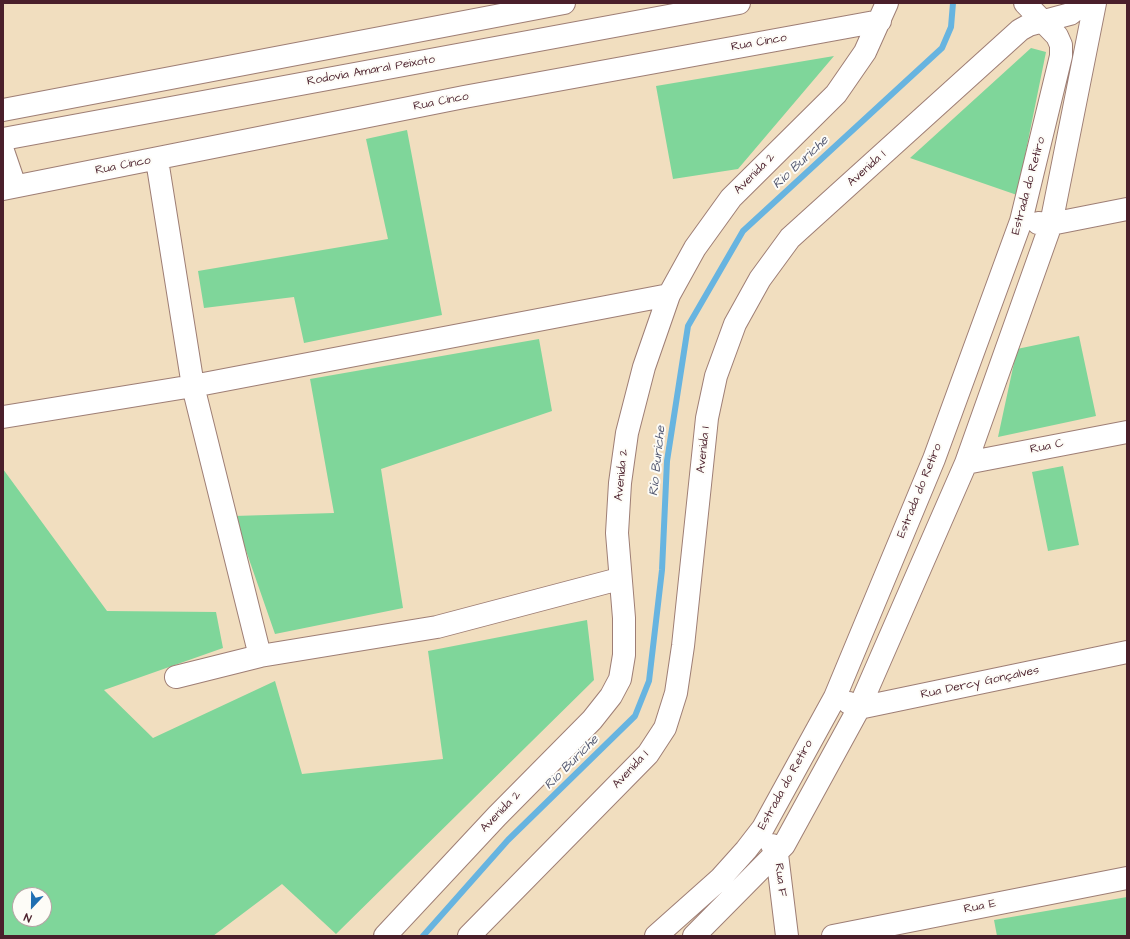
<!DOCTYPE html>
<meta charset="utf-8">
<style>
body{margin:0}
#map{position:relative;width:1130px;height:939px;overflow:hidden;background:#f1debf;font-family:"Architects Daughter",sans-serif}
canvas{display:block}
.frame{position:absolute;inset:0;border:4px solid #4a1f2b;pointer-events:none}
.north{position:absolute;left:12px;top:887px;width:40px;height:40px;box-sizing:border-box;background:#fdfcf7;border:1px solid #b5a4a5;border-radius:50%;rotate:202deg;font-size:11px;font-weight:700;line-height:16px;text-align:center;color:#4a1f2b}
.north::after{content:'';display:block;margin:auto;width:14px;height:18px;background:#1f6fb2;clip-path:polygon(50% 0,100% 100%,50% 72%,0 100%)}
</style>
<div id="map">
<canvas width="1130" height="939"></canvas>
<div class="frame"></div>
<div class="north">N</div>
</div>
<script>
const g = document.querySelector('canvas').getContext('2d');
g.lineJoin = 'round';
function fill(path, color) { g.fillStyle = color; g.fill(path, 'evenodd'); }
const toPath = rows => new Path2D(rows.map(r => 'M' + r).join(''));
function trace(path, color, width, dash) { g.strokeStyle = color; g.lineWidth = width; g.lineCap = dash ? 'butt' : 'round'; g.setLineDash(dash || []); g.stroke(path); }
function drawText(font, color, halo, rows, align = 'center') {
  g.font = font + ' "Architects Daughter",sans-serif'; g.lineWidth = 4; g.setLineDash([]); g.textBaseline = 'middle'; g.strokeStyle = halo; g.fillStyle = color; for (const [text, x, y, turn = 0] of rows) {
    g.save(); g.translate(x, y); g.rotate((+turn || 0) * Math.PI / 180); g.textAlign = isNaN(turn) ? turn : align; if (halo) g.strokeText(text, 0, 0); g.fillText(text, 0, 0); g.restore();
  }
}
fill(toPath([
 [1031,48,1046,52,1017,195,910,158],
 [834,56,738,169,673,179,656,86],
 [407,130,442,315,304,343,294,297,204,308,198,271,388,239,366,139],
 [1079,336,1096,416,998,437,1017,349],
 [539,339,552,411,381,469,403,608,275,634,234,516,334,513,310,379],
 [1063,466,1079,545,1048,551,1032,472],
 [3,469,107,611,216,612,223,648,104,690,153,738,275,681,302,774,443,759,428,651,587,620,594,680,336,934,282,884,213,936,3,936],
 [20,895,44,895,44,919,20,919],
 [1127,897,1127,936,997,936,994,920]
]), '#7fd69a');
trace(toPath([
 [423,936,508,840,635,716,649,681,662,570,667,461,688,326,743,231,942,48,951,27,953,3]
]), '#67b4e0', 6);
const minor = toPath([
 [3,151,15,186],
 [157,160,193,386,260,656],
 [3,189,464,97,880,21],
 [1038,223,1051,224,1127,209],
 [3,417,193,386,669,295],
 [966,463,1127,432],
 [176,677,260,656,437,627,619,579],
 [849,703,859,708,1127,652],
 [772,845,777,854,787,936],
 [385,936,497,816,592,720,611,696,620,679,624,655,624,618,617,533,620,483,627,433,644,367,669,295,695,248,731,198,836,94,865,52,887,3],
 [469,936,648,754,665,728,676,693,683,646,707,418,716,376,735,324,760,279,790,238,1020,30,1029,25,1070,14,1084,3],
 [656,936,720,879,746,850,763,828,835,697,934,459,1021,221,1061,56,1061,45,1057,36,1025,3],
 [694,936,784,845,859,708,966,463,1051,224,1095,3],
 [833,936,1127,878]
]);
const highway = toPath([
 [3,110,564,3],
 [3,139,739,3]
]);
trace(minor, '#9e7e75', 24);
trace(highway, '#9e7e75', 24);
trace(minor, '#fff', 22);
trace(highway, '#fff', 22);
drawText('12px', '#4a1f2b', '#fdfcf7', [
 ["Rua Cinco",759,43,-10],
 ["Rodovia Amaral Peixoto",371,71,-10],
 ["Rua Cinco",441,102,-11],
 ["Rua Cinco",123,166,-11],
 ["Avenida 1",867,169,-42],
 ["Avenida 2",755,174,-45],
 ["Estrada do Retiro",1029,186,-75],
 ["Rua C",1047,447,-11],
 ["Avenida 1",704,450,-84],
 ["Avenida 2",622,475,-84],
 ["Estrada do Retiro",920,491,-68],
 ["Rua Dercy Gonçalves",980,683,-12],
 ["Avenida 1",631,770,-47],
 ["Estrada do Retiro",786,785,-61],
 ["Avenida 2",501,812,-46],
 ["Rua F",780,880,83],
 ["Rua E",980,907,-11]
]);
drawText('italic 13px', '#565b73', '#fdfcf7', [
 ["Rio Buriche",801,163,-43],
 ["Rio Buriche",658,461,-84],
 ["Rio Buriche",572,763,-45]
]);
</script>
